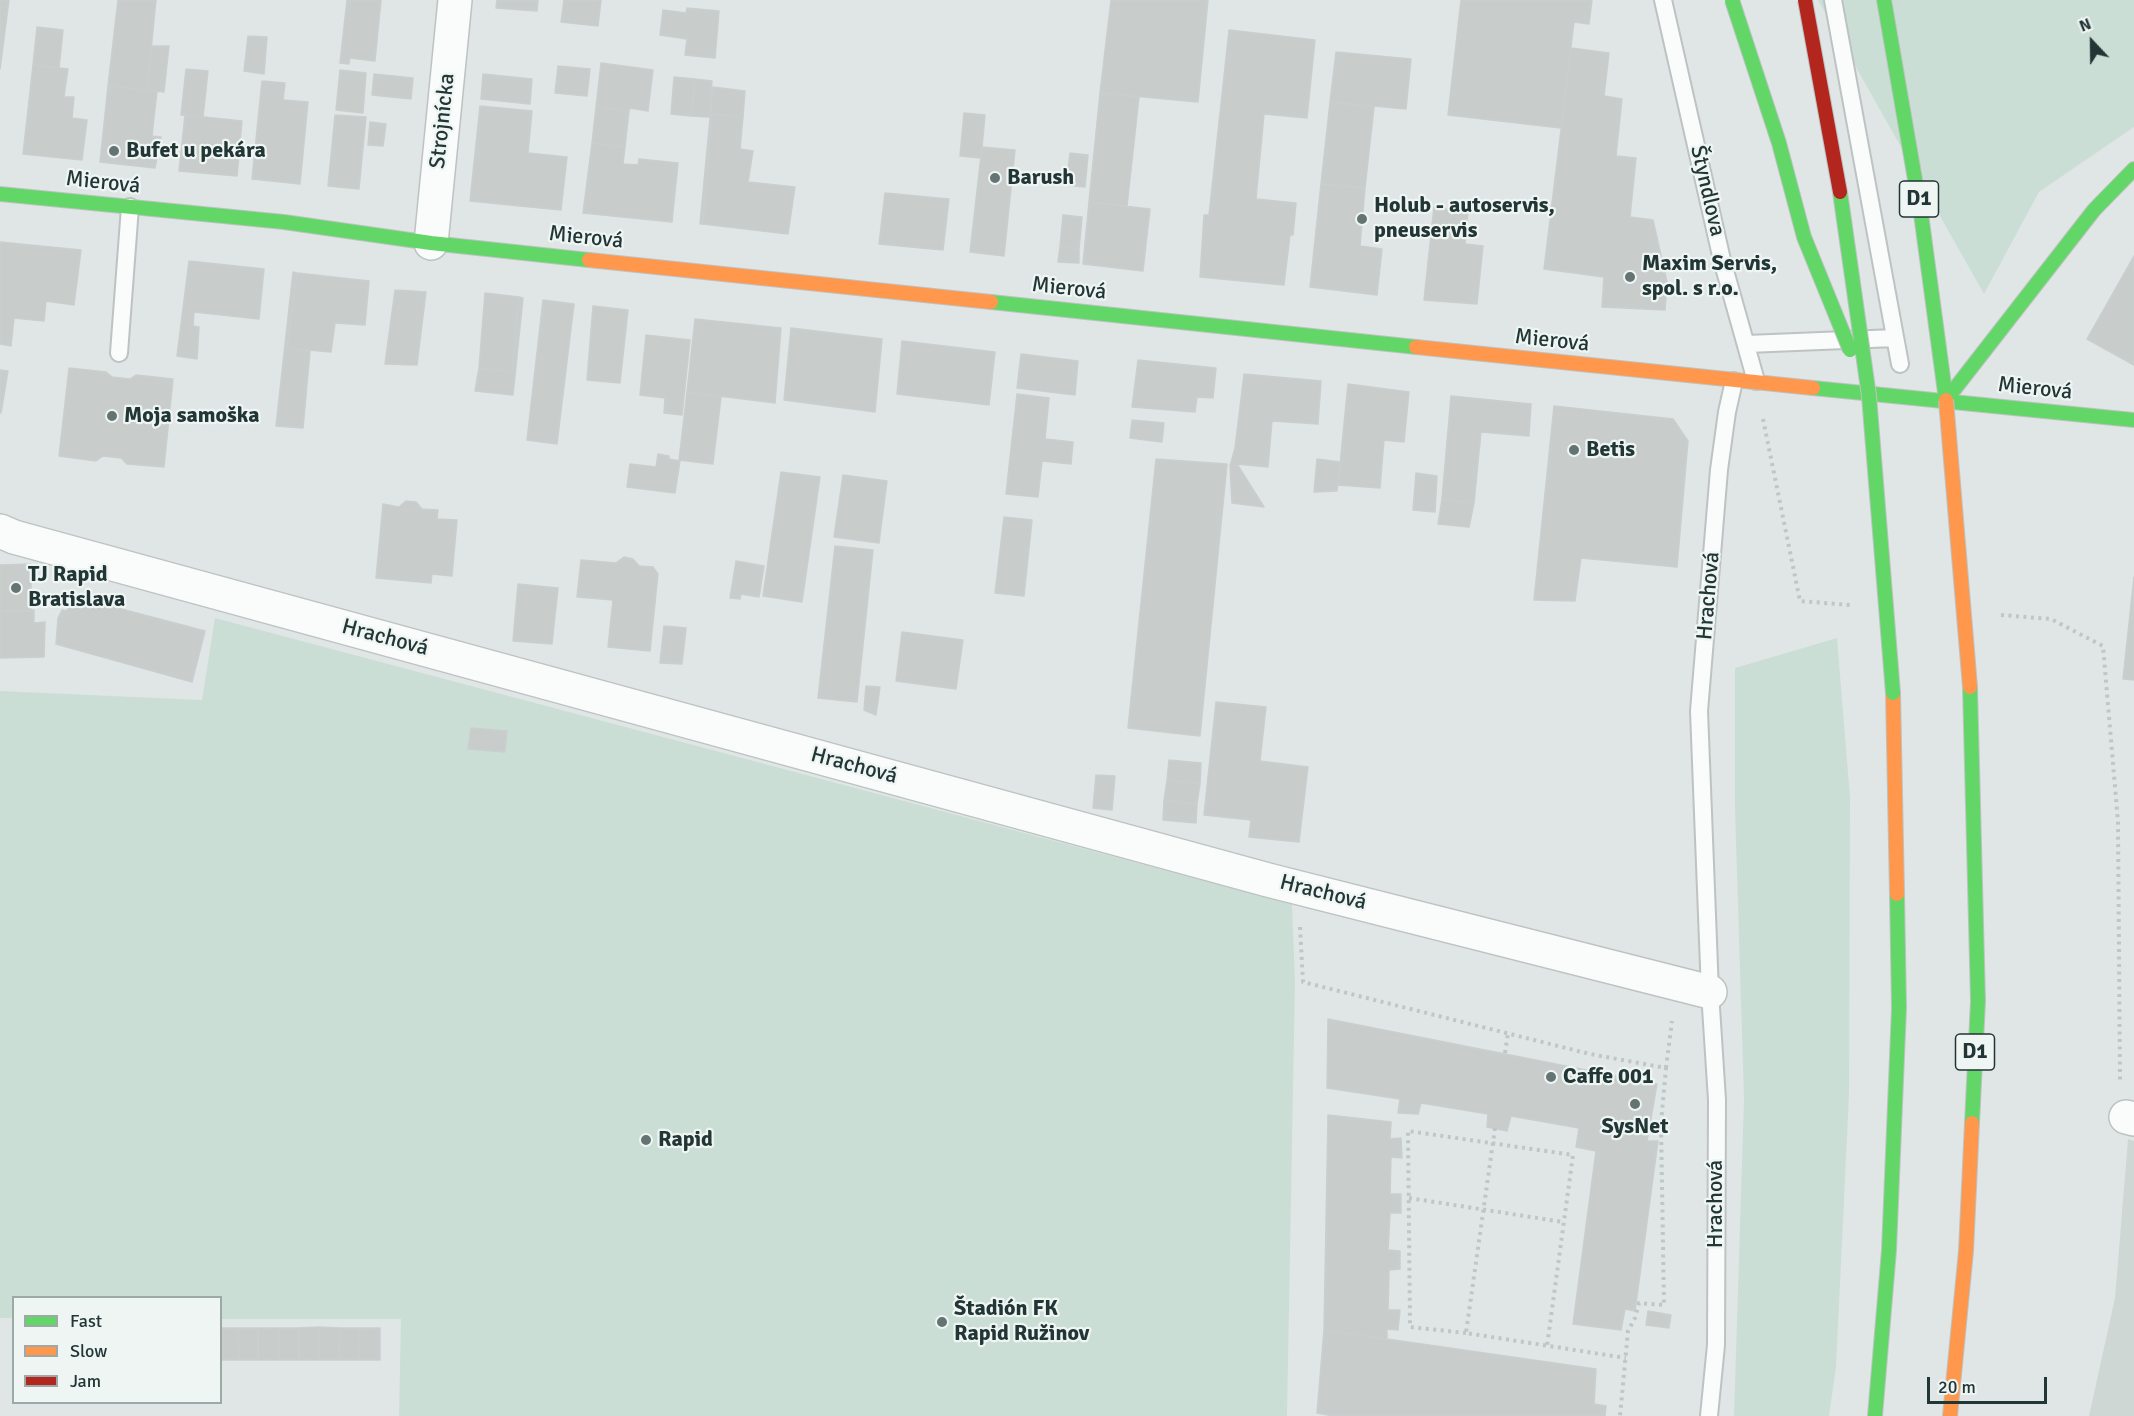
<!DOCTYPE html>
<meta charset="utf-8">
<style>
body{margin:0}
#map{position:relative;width:2134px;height:1416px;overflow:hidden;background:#e0e6e5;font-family:Signika,sans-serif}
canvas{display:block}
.legend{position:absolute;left:12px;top:1296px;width:210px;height:108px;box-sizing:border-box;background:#eef5f3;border:2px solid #9ca9a7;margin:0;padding:8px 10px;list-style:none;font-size:18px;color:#213635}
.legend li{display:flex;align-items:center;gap:12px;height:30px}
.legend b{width:30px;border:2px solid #9ca9a7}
.north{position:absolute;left:2062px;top:12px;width:60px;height:60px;-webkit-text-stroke:4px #eef5f3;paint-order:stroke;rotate:338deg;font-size:16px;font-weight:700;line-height:24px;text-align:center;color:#213635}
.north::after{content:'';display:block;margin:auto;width:21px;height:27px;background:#213635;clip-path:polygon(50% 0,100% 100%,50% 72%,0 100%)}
.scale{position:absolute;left:1927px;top:1377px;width:120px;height:27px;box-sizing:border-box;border:3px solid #213635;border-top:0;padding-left:8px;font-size:18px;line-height:21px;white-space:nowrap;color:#213635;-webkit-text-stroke:4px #eef5f3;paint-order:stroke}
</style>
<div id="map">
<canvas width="2134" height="1416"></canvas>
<ul class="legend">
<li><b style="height:8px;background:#63d668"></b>Fast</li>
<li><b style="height:8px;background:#ff974d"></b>Slow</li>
<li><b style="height:8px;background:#b3261e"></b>Jam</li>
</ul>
<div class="north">N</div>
<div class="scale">20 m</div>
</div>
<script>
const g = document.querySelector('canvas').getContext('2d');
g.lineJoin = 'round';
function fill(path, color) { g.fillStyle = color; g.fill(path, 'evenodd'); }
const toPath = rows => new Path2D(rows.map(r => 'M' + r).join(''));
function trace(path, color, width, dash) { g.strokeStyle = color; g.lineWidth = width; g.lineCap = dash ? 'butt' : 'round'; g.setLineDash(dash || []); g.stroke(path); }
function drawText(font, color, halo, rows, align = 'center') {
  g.font = font + ' Signika,sans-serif'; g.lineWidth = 4.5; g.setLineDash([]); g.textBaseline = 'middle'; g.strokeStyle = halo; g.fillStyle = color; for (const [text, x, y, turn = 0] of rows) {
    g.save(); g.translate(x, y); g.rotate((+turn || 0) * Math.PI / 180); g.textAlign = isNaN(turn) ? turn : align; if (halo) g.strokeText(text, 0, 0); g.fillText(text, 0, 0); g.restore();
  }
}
fill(toPath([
 [2128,1139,2134,1141,2134,1416,2089,1416,2115,1298]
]), '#cfd7d5');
fill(toPath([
 [1818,0,2134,0,2134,127,2039,192,1984,294],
 [215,618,1292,904,1295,982,1287,1416,399,1416,401,1319,221,1319,220,1298,14,1298,13,1318,0,1318,0,691,202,700],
 [1837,638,1850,797,1849,1095,1836,1367,1829,1416,1734,1416,1744,1099,1735,809,1735,668]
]), '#cbded5');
const building = toPath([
 [0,0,9,0,0,69,0,0],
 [118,0,156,0,147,90,108,86,118,0],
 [347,0,381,0,375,61,350,58,349,64,340,63,347,0],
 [497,0,538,0,537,11,496,8,497,0],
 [564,0,601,0,598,26,561,22,564,0],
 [1111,0,1208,0,1198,102,1100,93,1111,0],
 [1461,0,1592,0,1589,24,1574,22,1561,128,1448,115,1461,0],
 [687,8,719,11,715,58,685,55,687,39,660,35,663,10,686,13,687,8],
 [37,27,63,30,59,68,33,65,37,27],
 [1229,30,1315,40,1307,118,1264,114,1256,199,1296,203,1293,235,1290,235,1284,285,1200,277,1204,215,1209,215,1229,30],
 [248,36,267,37,264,74,244,71,248,36],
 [152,46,169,46,164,92,147,90,152,46],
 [1571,48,1609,53,1604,96,1622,99,1616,156,1636,158,1630,217,1653,220,1667,282,1665,310,1602,307,1604,277,1544,269,1571,48],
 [1336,52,1411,59,1406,109,1330,102,1336,52],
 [601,63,653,70,648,111,630,108,629,111,596,107,601,63],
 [33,65,68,69,64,97,74,97,72,118,87,120,82,160,23,154,33,65],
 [558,66,590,69,587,96,555,93,558,66],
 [186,69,208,71,203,117,181,115,186,69],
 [340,70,366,73,363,113,336,110,340,70],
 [374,74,413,78,411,99,372,95,374,74],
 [483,74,532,79,530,104,481,99,483,74],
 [674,77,695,79,691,116,671,114,674,77],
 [695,79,712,81,709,117,691,116,695,79],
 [262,81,285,83,283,100,308,102,300,184,252,179,262,81],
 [108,86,157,91,152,136,161,137,155,168,100,162,108,86],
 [713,87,745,91,743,117,712,114,703,224,700,224,713,87],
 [1100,93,1139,97,1127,206,1089,202,1100,93],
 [1330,102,1374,107,1365,188,1321,184,1330,102],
 [480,106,532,111,528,153,567,157,561,210,470,201,480,106],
 [596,107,629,111,625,147,592,143,596,107],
 [964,113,985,115,981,158,960,156,964,113],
 [712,114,743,117,740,149,753,151,748,182,795,187,788,234,703,224,712,114],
 [185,115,242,121,237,176,179,171,185,115],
 [335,115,366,117,359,189,328,186,335,115],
 [370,122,386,124,383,146,368,145,370,122],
 [592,143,625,147,623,164,638,165,639,159,678,163,672,222,583,213,592,143],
 [982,147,1015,150,1004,256,970,252,982,147],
 [1070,153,1088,155,1085,187,1066,185,1070,153],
 [1321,184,1365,188,1360,246,1382,249,1377,295,1310,287,1321,184],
 [885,193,949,199,943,250,879,244,885,193],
 [1089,202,1150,209,1143,271,1083,264,1089,202],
 [1434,207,1468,211,1465,244,1483,246,1477,304,1424,300,1434,207],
 [1063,215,1082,217,1079,249,1060,247,1063,215],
 [0,242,81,250,74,305,46,301,44,321,14,318,11,346,0,344,0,242],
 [1060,247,1079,249,1079,263,1058,262,1060,247],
 [2134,256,2134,365,2087,339,2134,256],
 [189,261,264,269,259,319,194,312,193,326,199,327,197,359,177,356,189,261],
 [293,272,297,273,287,348,310,351,303,428,276,426,293,272],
 [297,273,369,281,365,325,335,323,331,352,287,348,297,273],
 [395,290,426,292,417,365,385,364,395,290],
 [485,293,519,297,512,372,479,368,485,293],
 [519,297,523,298,513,395,475,391,479,368,512,372,519,297],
 [543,300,574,304,557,444,527,440,543,300],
 [593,306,628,310,620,383,587,380,593,306],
 [695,319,781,328,775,403,687,392,695,319],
 [791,328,882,339,875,412,784,400,791,328],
 [646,335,690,340,682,415,664,413,665,398,640,395,646,335],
 [902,341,995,352,989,405,897,394,902,341],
 [1021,354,1078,361,1075,395,1017,388,1021,354],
 [1138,360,1216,368,1213,398,1197,397,1195,412,1132,407,1138,360],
 [69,368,106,372,112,377,130,379,136,375,173,379,164,467,127,464,121,458,103,456,96,461,59,456,69,368],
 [0,370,8,371,1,413,0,413,0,370],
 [1244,374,1321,381,1318,424,1272,421,1268,467,1237,464,1264,507,1232,503,1230,466,1235,448,1244,374],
 [1348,384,1409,392,1404,442,1384,440,1380,488,1338,485,1348,384],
 [687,392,721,397,713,464,679,460,687,392],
 [1017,394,1049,398,1045,439,1073,442,1071,464,1042,461,1038,497,1006,494,1017,394],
 [1451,396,1531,404,1529,436,1481,432,1474,503,1442,499,1451,396],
 [1554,406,1673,419,1688,441,1677,567,1581,558,1575,601,1534,600,1554,406],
 [1132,420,1164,423,1162,442,1130,438,1132,420],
 [658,454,669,456,669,459,680,461,675,493,627,487,630,464,656,467,658,454],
 [1156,459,1227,464,1200,736,1128,728,1156,459],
 [1317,459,1340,462,1337,491,1314,492,1317,459],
 [781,472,820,477,802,602,763,596,781,472],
 [1416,473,1437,476,1435,512,1413,510,1416,473],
 [843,475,887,481,879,543,834,537,843,475],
 [1442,499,1474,503,1469,527,1438,524,1442,499],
 [406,501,416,502,422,509,438,510,437,519,457,520,452,576,432,574,431,583,376,578,383,504,399,507,406,501],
 [1004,517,1032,520,1024,596,995,593,1004,517],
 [835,546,873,550,857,702,818,698,835,546],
 [624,557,633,559,639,566,653,567,658,574,650,651,608,647,613,600,577,597,581,560,616,563,624,557],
 [736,561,764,566,759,597,741,594,740,599,730,598,736,561],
 [31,564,31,611,0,611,0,565,31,564],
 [2134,577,2134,680,2123,679,2134,577],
 [518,584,558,588,552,644,513,641,518,584],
 [72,596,205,631,192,682,56,644,58,618,62,610,67,611,72,596],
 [34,610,34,623,45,622,44,657,0,658,0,611,34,610],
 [664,626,686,628,682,664,660,663,664,626],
 [902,632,963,640,956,689,896,681,902,632],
 [866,686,880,687,876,715,864,710,866,686],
 [1216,702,1266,707,1260,761,1308,767,1299,842,1249,837,1251,820,1204,815,1216,702],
 [471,728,507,731,505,752,468,749,471,728],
 [1169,760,1201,763,1200,784,1167,780,1169,760],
 [1096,775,1115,776,1112,810,1093,808,1096,775],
 [1167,780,1200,784,1197,804,1164,800,1167,780],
 [1164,800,1197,804,1196,823,1163,820,1164,800],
 [1328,1019,1657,1084,1647,1141,1658,1141,1635,1311,1625,1309,1621,1330,1573,1324,1596,1151,1576,1147,1579,1128,1511,1116,1507,1131,1487,1127,1488,1114,1421,1103,1418,1114,1398,1113,1400,1099,1327,1088,1328,1019],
 [1328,1115,1391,1122,1390,1139,1401,1138,1402,1158,1391,1157,1390,1194,1401,1194,1401,1213,1390,1213,1388,1250,1400,1251,1400,1269,1389,1270,1388,1310,1400,1310,1398,1330,1387,1329,1387,1339,1324,1330,1328,1115],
 [1648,1311,1671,1315,1669,1328,1646,1325,1648,1311],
 [319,1327,340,1328,339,1360,319,1360,319,1327],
 [319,1327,319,1360,299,1360,299,1328,319,1327],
 [220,1328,238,1328,239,1360,220,1360,220,1328],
 [238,1328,258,1328,258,1360,239,1360,238,1328],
 [258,1328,279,1328,279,1360,258,1360,258,1328],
 [279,1328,299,1328,299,1360,279,1360,279,1328],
 [340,1328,360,1328,359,1360,339,1360,340,1328],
 [360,1328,380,1328,380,1360,359,1360,360,1328],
 [1324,1330,1596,1369,1594,1404,1606,1406,1605,1416,1333,1416,1317,1413,1324,1330]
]);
fill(building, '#c8cdcc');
trace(building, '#c9cfce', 1.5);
const lane = toPath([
 [1663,0,1722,260,1756,381],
 [1833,0,1900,364],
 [1747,344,1895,338],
 [119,353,130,207],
 [1709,1416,1716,1345,1717,1100,1710,992,1699,711,1719,470,1727,412,1734,381]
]);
const street = toPath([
 [431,243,455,0],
 [0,531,14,537,1268,880,1710,992],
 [2126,1117,2134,1119]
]);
const fast = toPath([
 [1884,0,1921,214,1946,400],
 [0,194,284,222,431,243,589,260],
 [991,302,1416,347],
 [1813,388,2134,420],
 [1946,400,2094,210,2134,169],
 [1970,687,1978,1001,1972,1123],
 [1875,1416,1889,1250,1899,1008,1897,894]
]);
const slow = toPath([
 [589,260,991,302],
 [1416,347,1813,388],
 [1893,693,1897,894],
 [1950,1416,1966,1251,1972,1123]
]);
trace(lane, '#bdc3c2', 20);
trace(street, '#bdc3c2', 36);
trace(fast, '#bdc3c2', 16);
trace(slow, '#bdc3c2', 16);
trace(toPath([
 [1763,419,1800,601,1850,605],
 [2001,615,2051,619,2103,646,2118,822,2120,1080],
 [1300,927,1303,982,1590,1054,1666,1068,1661,1123,1664,1305,1639,1303,1635,1318,1628,1331,1620,1416],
 [1505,1053,1508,1033],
 [1666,1068,1672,1021],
 [1495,1128,1466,1333,1626,1358],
 [1409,1198,1563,1222],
 [1466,1333,1410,1327,1408,1131,1573,1155,1547,1346]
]), '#bfc7c6', 4, [3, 4.5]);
trace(lane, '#fafbfb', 16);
trace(street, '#fafbfb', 33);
trace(fast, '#63d668', 14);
trace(slow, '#ff974d', 14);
const fastBridge = toPath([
 [1732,0,1779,143,1804,237,1850,350],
 [1840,192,1869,396,1893,693]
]);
const slowBridge = toPath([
 [1946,400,1970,687]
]);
const jamBridge = toPath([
 [1805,0,1840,192]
]);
trace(fastBridge, '#bbc3c2', 16, []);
trace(slowBridge, '#bbc3c2', 16, []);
trace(jamBridge, '#bbc3c2', 16, []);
trace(fastBridge, '#63d668', 14);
trace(slowBridge, '#ff974d', 14);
trace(jamBridge, '#b3261e', 14);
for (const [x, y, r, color] of [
 [114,151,6,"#647473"],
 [995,178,6,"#647473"],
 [1362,219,6,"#647473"],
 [1630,277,6,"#647473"],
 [112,416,6,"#647473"],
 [1574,450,6,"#647473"],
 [16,588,6,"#647473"],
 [1551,1077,6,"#647473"],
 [1635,1104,6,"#647473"],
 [646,1140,6,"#647473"],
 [942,1322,6,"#647473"]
]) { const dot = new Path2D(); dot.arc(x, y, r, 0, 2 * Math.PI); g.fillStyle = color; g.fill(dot); trace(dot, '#eef5f3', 2); }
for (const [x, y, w] of [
 [1919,199,39],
 [1975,1052,39]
]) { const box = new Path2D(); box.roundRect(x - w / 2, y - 18, w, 36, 4.5); g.fillStyle = '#eef5f3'; g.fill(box); trace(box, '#213635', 1.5); }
drawText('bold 21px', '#213635', null, [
 ["D1",1919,199],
 ["D1",1975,1052]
]);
drawText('22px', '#213635', '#eef5f3', [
 ["Strojnícka",443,121,-84],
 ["Mierová",103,183,6],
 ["Štyndlova",1707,191,77],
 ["Mierová",586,238,6],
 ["Mierová",1069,289,6],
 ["Mierová",1552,341,6],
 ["Mierová",2035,389,6],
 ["Hrachová",1709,596,-85],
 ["Hrachová",385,638,15],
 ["Hrachová",854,766,15],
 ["Hrachová",1323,893,14],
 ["Hrachová",1716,1204,-90]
]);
drawText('bold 22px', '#213635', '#eef5f3', [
 ["Bufet u pekára",126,151],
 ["Barush",1007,178],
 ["Holub - autoservis,",1374,206],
 ["pneuservis",1374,231],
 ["Maxim Servis,",1642,264],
 ["spol. s r.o.",1642,289],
 ["Moja samoška",124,416],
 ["Betis",1586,450],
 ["TJ Rapid",28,575],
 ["Bratislava",28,600],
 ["Caffe 001",1563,1077],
 ["SysNet",1635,1127,"center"],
 ["Rapid",658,1140],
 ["Štadión FK",954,1309],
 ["Rapid Ružinov",954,1334]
], 'left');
</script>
